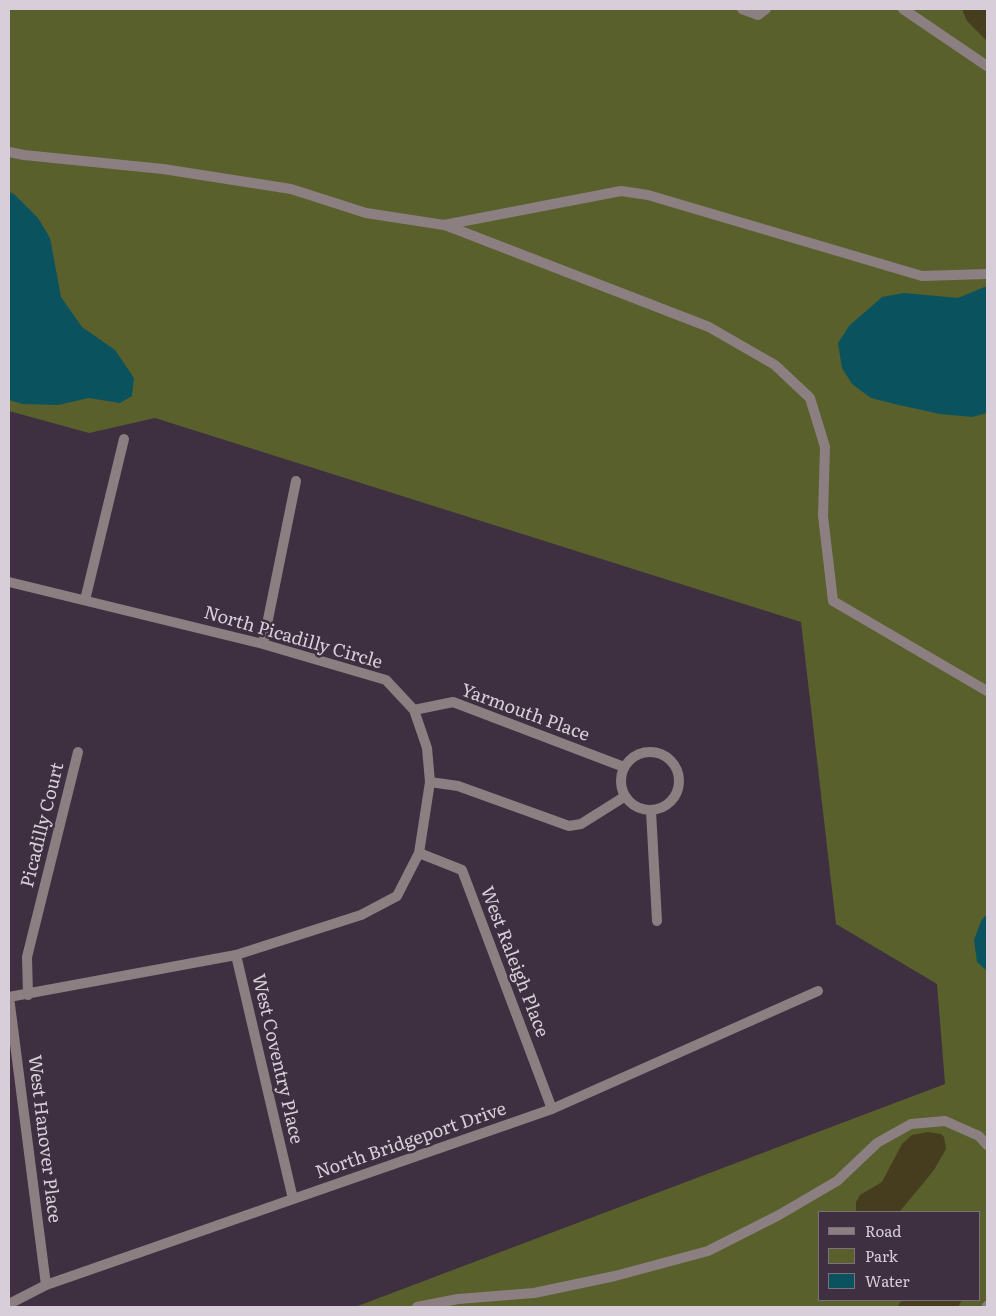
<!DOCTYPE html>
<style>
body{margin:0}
#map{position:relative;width:996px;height:1316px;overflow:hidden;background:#3e2f41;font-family:Literata,serif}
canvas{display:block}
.frame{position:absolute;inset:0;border:10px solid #d8ced9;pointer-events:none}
.legend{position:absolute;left:818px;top:1211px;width:162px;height:90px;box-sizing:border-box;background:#3e2f41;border:1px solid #7c6f7e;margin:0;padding:6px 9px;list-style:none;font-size:15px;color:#d8ced9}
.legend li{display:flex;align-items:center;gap:10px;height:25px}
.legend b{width:25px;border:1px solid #7c6f7e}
</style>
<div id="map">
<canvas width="996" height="1316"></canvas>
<div class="frame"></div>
<ul class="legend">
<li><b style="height:6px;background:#8c7f81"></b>Road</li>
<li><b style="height:14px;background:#59602c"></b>Park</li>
<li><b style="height:14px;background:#0a525d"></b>Water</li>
</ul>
</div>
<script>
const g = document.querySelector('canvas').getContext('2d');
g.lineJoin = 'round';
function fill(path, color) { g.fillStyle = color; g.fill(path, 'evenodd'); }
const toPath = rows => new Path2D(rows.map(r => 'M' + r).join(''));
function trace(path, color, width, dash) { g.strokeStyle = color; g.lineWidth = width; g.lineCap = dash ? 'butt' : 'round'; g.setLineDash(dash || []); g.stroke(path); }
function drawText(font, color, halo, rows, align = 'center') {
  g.font = font + ' Literata,serif'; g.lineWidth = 5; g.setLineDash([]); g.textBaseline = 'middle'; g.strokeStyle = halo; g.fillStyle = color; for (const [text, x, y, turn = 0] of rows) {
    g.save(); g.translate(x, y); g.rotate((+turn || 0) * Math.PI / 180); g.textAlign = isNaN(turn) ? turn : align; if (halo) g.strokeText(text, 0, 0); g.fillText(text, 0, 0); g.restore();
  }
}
fill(toPath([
 [9,9,987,9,987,1307,355,1307,945,1084,937,984,836,924,801,622,155,418,89,433,9,411],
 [820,1212,980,1212,980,1300,820,1300]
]), '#59602c');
fill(toPath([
 [962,9,987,9,987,41,967,21],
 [928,1132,941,1134,944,1137,946,1149,934,1170,901,1210,899,1212,856,1212,856,1202,860,1195,882,1182,902,1144,912,1135],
 [906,1300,962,1300,958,1307,898,1307,900,1302]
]), '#453d1d');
fill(toPath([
 [9,192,14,194,38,218,50,238,61,297,82,327,115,350,134,378,132,396,120,403,89,398,58,405,23,404,9,400],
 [987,286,987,413,972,417,940,414,899,405,871,398,852,384,842,368,838,343,849,326,882,297,904,293,958,298],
 [987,914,987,971,977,962,974,940,981,921]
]), '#0a525d');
trace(toPath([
 [742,9,758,15,766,9],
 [903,9,987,66],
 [9,152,24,155,163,169,291,189,366,213,444,225,621,191,648,195,922,276,987,274],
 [445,225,709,327,775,365,810,398,825,447,823,516,833,601,987,691],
 '621 781a29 29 0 1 1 58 0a29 29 0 1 1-58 0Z',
 [430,782,458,786,569,826,581,824,624,797],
 [651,811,657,921],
 [417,1307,458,1299,534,1293,615,1276,708,1251,779,1215,837,1181,877,1143,911,1124,945,1121,979,1136,987,1145],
 [987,1307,987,1306]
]), '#8c7f81', 10);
trace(toPath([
 [9,582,263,644,386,680,414,710,427,748,430,782,419,853,397,896,361,915,236,955,9,997],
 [85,600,124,439],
 [263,644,296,481],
 [414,710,453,702,624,767],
 [419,853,462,870,552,1109],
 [236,955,293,1199],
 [28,995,27,957,78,752],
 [9,997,46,1285],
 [9,1304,46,1285,552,1109,818,991]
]), '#8c7f81', 10);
drawText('18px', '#d8ced9', '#3e2f41', [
 ["North Picadilly Circle",293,638,16],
 ["Yarmouth Place",525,713,20],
 ["Picadilly Court",43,825,-76],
 ["West Raleigh Place",514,962,69],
 ["West Coventry Place",277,1059,77],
 ["West Hanover Place",44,1139,83],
 ["North Bridgeport Drive",411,1141,-19]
]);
</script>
